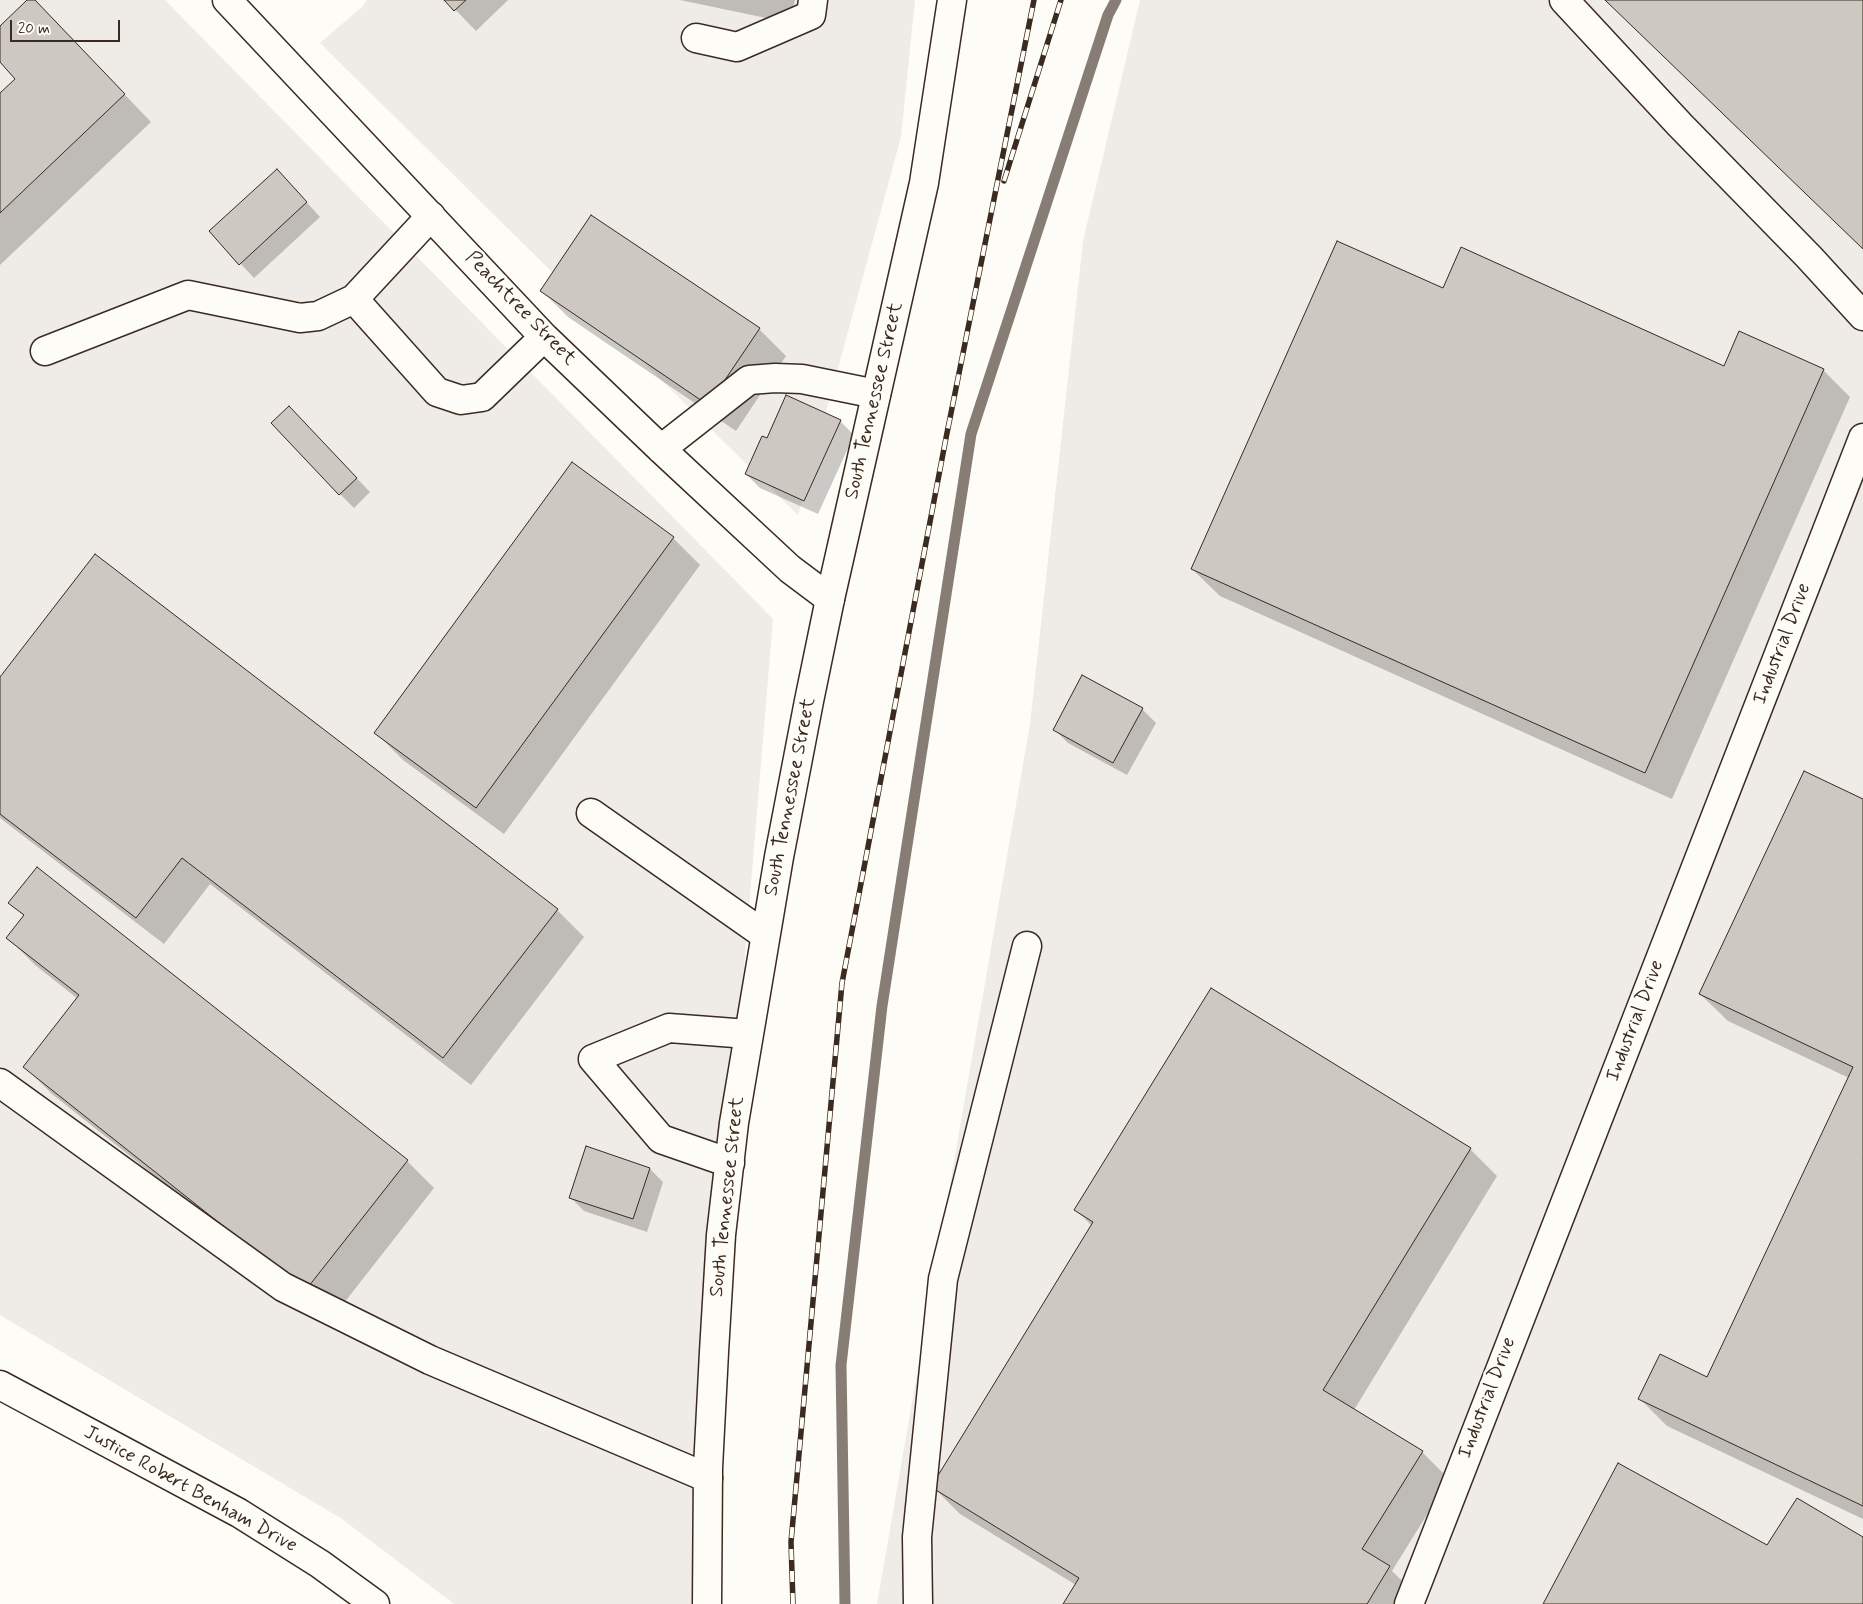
<!DOCTYPE html>
<style>
body{margin:0}
#map{position:relative;width:1863px;height:1604px;overflow:hidden;background:#fdfcf7;font-family:Mynerve,sans-serif}
canvas{display:block}
.scale{position:absolute;left:10px;top:20px;width:110px;height:22px;box-sizing:border-box;border:2px solid #3b2a1e;border-top:0;padding-left:6px;font-size:15px;line-height:18px;white-space:nowrap;color:#3b2a1e;-webkit-text-stroke:4px #fdfcf7;paint-order:stroke}
</style>
<div id="map">
<canvas width="1863" height="1604"></canvas>
<div class="scale">20 m</div>
</div>
<script>
const g = document.querySelector('canvas').getContext('2d');
g.lineJoin = 'round';
function fill(path, color) { g.fillStyle = color; g.fill(path, 'evenodd'); }
const toPath = rows => new Path2D(rows.map(r => 'M' + r).join(''));
function trace(path, color, width, dash) { g.strokeStyle = color; g.lineWidth = width; g.lineCap = dash ? 'butt' : 'round'; g.setLineDash(dash || []); g.stroke(path); }
function drawText(font, color, halo, rows, align = 'center') {
  g.font = font + ' Mynerve,sans-serif'; g.lineWidth = 5; g.setLineDash([]); g.textBaseline = 'middle'; g.strokeStyle = halo; g.fillStyle = color; for (const [text, x, y, turn = 0] of rows) {
    g.save(); g.translate(x, y); g.rotate((+turn || 0) * Math.PI / 180); g.textAlign = isNaN(turn) ? turn : align; if (halo) g.strokeText(text, 0, 0); g.fillText(text, 0, 0); g.restore();
  }
}
fill(toPath([
 [0,0,165,0,773,619,691,1604,454,1604,342,1519,0,1315],
 [367,0,915,0,901,137,798,515,320,43,363,6],
 [1140,0,1863,0,1863,1604,877,1604,1030,724,1083,241]
]), '#efece7');
fill(toPath([
 [29,0,34,0,151,122,0,265,0,95,17,79,0,61,0,28],
 [446,0,508,0,476,31],
 [680,0,795,0,790,23],
 [290,184,320,217,254,278,210,231],
 [541,290,759,329,786,356,736,431,568,317],
 [1444,290,1725,367,1823,370,1850,397,1672,799,1220,596,1192,569],
 [302,421,370,492,354,508,340,494],
 [840,421,854,435,818,514,760,488,746,474,767,440],
 [673,538,700,565,504,834,403,760,376,733],
 [0,679,557,910,584,937,471,1085,210,884,164,944,0,818],
 [1142,709,1156,723,1127,775,1068,743,1054,729],
 [1863,800,1863,1519,1667,1426,1640,1399,1708,1379,1849,1078,1728,1021,1700,994],
 [37,869,407,1161,434,1188,333,1317,52,1094,25,1067,78,999,35,965,8,938,25,917,10,902],
 [1211,990,1470,1149,1497,1176,1354,1410,1422,1452,1449,1479,1392,1571,1416,1594,1410,1604,1064,1604,1076,1585,960,1514,933,1487,1092,1226,1076,1210],
 [650,1169,663,1182,647,1232,584,1211,570,1197]
]), '#0003');
trace(toPath([
 [845,1604,841,1365,882,1006,971,434,1108,15,1116,0]
]), '#887d74', 11);
const building = toPath([
 [27,0,35,0,125,94,0,213,0,93,15,79,0,62,0,26,27,0],
 [444,0,466,0,454,11,444,0],
 [1605,0,1863,0,1863,249,1605,0],
 [277,169,307,202,239,265,209,231,277,169],
 [591,215,760,328,708,405,540,291,591,215],
 [1337,241,1443,288,1461,247,1724,366,1739,331,1824,369,1645,773,1191,569,1337,241],
 [786,395,841,420,804,501,745,474,762,436,767,438,786,395],
 [289,406,357,478,339,495,271,423,289,406],
 [572,462,674,537,476,808,374,733,572,462],
 [95,554,558,909,443,1058,182,858,136,918,0,814,0,677,95,554],
 [1082,675,1143,708,1113,763,1053,730,1082,675],
 [1804,771,1863,799,1863,1506,1638,1399,1660,1354,1707,1377,1853,1067,1699,994,1804,771],
 [37,867,408,1160,305,1291,23,1067,79,995,6,938,24,915,8,903,37,867],
 [1211,988,1471,1148,1323,1390,1423,1451,1362,1549,1390,1566,1367,1604,1063,1604,1079,1578,931,1487,1093,1222,1074,1210,1211,988],
 [586,1146,650,1168,633,1219,569,1198,586,1146],
 [1618,1463,1767,1545,1797,1498,1863,1537,1863,1604,1543,1604,1618,1463]
]);
fill(building, '#cdc8c2');
trace(building, '#3b2a1e', 1);
const minor = toPath([
 [227,0,544,337,661,449,790,569,830,599],
 [1564,0,1680,125,1809,257,1863,316],
 [696,38,737,47,811,15,813,0],
 [354,299,437,392,461,400,482,397,544,337],
 [45,351,188,295,300,318,318,316,354,299,431,216],
 [661,449,749,380,775,378,802,379,876,394],
 [591,813,765,935],
 [0,1083,283,1287,430,1360,708,1478],
 [730,1163,661,1139,593,1059,669,1028,748,1034],
 [0,1385,239,1513,320,1564,375,1604],
 [918,1604,917,1537,943,1279,1027,946],
 [1409,1604,1863,438]
]);
const major = toPath([
 [707,1604,708,1468,714,1352,721,1235,734,1123,779,857,809,701,830,599,924,183,952,0]
]);
trace(minor, '#3b2a1e', 31);
trace(major, '#3b2a1e', 31);
trace(minor, '#fdfcf7', 28);
trace(major, '#fdfcf7', 28);
const rail = toPath([
 [1004,181,1061,0],
 [793,1604,791,1542,842,983,946,438,1034,0]
]);
trace(rail, '#3b2a1e', 5.5);
trace(rail, '#fdfcf7', 4, [11]);
drawText('20px', '#3b2a1e', '#fdfcf7', [
 ["Peachtree Street",520,309,46],
 ["South Tennessee Street",875,401,-77],
 ["Industrial Drive",1783,644,-69],
 ["South Tennessee Street",791,797,-79],
 ["Industrial Drive",1636,1021,-69],
 ["South Tennessee Street",728,1197,-84],
 ["Industrial Drive",1488,1398,-69],
 ["Justice Robert Benham Drive",190,1490,29]
]);
</script>
